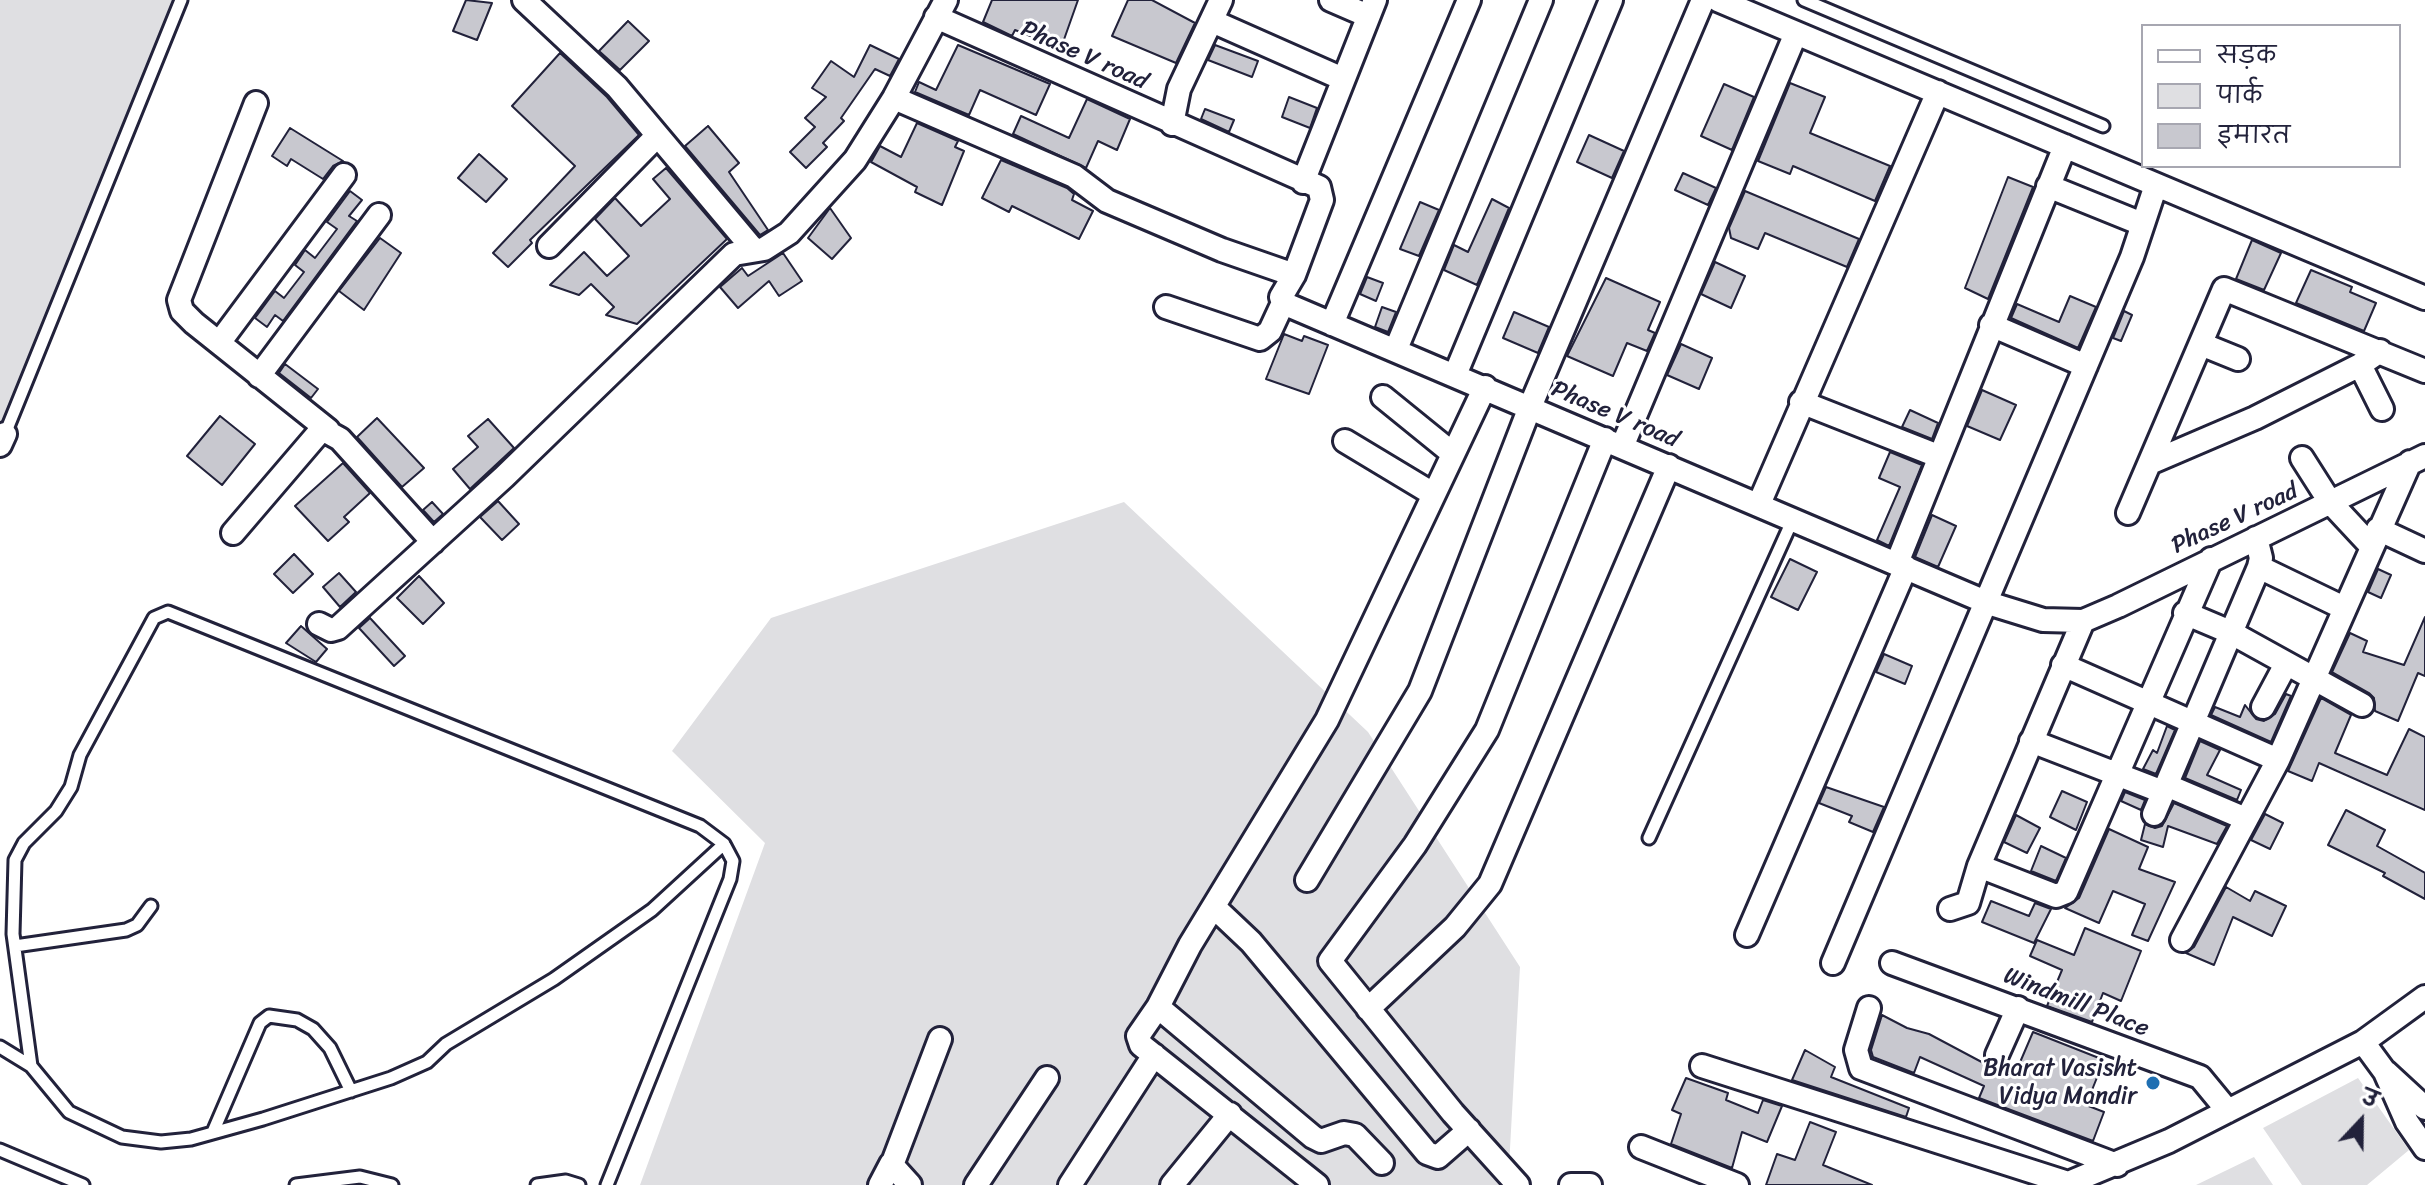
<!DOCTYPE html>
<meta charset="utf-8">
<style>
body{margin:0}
#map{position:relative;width:2425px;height:1185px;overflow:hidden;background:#fff;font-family:Sriracha,"Playpen Sans Deva",sans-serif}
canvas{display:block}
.legend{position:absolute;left:2141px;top:24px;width:260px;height:144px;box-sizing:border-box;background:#fff;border:2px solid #a7a7b1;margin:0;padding:10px 14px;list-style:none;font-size:24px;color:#22223b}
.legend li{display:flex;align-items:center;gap:16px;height:40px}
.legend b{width:40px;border:2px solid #a7a7b1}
.north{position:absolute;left:2321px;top:1081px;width:80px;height:80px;-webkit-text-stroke:6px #fff;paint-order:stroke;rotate:22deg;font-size:22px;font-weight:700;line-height:32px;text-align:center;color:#22223b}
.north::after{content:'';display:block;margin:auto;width:28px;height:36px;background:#22223b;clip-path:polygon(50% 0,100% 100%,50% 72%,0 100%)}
</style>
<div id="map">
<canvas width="2425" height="1185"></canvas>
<ul class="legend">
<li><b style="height:10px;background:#fff"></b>सड़क</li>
<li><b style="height:22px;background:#dfdfe2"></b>पार्क</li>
<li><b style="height:22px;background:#c8c8cf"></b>इमारत</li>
</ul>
<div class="north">उ</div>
</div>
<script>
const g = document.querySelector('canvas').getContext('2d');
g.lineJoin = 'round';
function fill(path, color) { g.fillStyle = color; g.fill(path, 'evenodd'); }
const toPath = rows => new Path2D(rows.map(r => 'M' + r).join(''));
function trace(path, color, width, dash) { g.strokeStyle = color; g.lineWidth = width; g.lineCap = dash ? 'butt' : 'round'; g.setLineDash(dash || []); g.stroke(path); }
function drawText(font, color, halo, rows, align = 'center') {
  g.font = font + ' Sriracha,sans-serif'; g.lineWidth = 6; g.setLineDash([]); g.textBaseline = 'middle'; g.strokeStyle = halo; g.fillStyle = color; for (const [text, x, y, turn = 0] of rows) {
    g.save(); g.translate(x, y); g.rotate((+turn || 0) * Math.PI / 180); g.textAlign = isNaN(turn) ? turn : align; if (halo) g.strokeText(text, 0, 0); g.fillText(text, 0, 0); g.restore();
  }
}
fill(toPath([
 [0,0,173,0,0,428],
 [1124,502,1368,732,1520,967,1508,1185,640,1185,765,843,672,751,771,618],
 [2358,1078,2409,1150,2367,1185,2302,1185,2263,1128],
 [2254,1157,2273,1185,2196,1185]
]), '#dfdfe2');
const building = toPath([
 [466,0,492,3,477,40,453,31,466,0],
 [992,0,1078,0,1061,48,1015,30,1012,36,983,22,992,0],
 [1128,0,1152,0,1195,23,1176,63,1112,36,1128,0],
 [628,21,649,41,620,70,599,51,628,21],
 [870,45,899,59,890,76,875,69,841,118,844,121,823,143,827,147,806,168,790,152,815,127,805,118,826,97,812,88,831,61,854,77,870,45],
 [958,45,1050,84,1036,115,980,90,969,115,915,92,919,82,936,90,958,45],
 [1215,45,1258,61,1252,77,1208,60,1215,45],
 [560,53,607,97,639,135,530,240,532,243,508,267,493,253,575,166,512,106,560,53],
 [1790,83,1825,97,1810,133,1890,166,1875,201,1793,166,1790,174,1758,161,1790,83],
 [1724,84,1754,97,1732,150,1701,136,1724,84],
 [1289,97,1317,108,1310,128,1282,117,1289,97],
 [1087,99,1130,119,1117,150,1098,141,1086,168,1013,134,1021,116,1069,138,1087,99],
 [1205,109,1234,120,1229,132,1201,119,1205,109],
 [917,123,958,141,955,147,964,151,942,205,915,192,917,187,871,162,880,146,901,157,917,123],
 [708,126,739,163,729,172,768,230,760,235,685,146,708,126],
 [290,128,343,161,333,166,323,179,291,159,287,166,272,156,290,128],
 [1589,135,1624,151,1612,178,1577,162,1589,135],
 [479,154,507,179,486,202,458,178,479,154],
 [1001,160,1067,188,1074,194,1072,200,1093,211,1079,239,1012,206,1009,212,982,198,1001,160],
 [666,168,727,239,637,324,606,315,614,307,591,284,579,295,550,285,584,252,607,276,629,256,595,219,615,198,641,226,670,199,653,179,666,168],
 [1683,173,1716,188,1708,205,1675,190,1683,173],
 [2008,177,2033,187,1988,299,1965,288,2008,177],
 [350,191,362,200,349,216,357,221,283,321,275,315,267,327,255,318,275,291,284,298,304,272,295,265,305,250,315,258,337,229,327,222,350,191],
 [1745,191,1859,239,1847,267,1765,233,1758,249,1731,238,1729,228,1745,191],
 [1492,199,1509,208,1477,285,1444,270,1454,245,1468,252,1492,199],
 [1420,202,1439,210,1419,256,1400,249,1420,202],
 [830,208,851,238,832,259,808,238,830,208],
 [380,238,401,253,364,310,339,291,380,238],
 [2252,240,2281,253,2264,290,2236,279,2252,240],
 [783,253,802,281,779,296,769,281,738,308,720,287,742,268,748,276,783,253],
 [1715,262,1745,276,1731,308,1701,294,1715,262],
 [2311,270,2352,287,2350,292,2376,303,2364,331,2296,303,2311,270],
 [1367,277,1383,283,1376,301,1360,294,1367,277],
 [1606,278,1660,302,1648,330,1655,333,1647,351,1627,343,1613,376,1567,356,1606,278],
 [2070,296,2096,307,2078,348,2011,318,2017,304,2059,322,2070,296],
 [1382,307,1396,312,1388,332,1375,327,1382,307],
 [2124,311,2132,315,2121,341,2113,338,2124,311],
 [1514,312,1549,327,1538,353,1503,338,1514,312],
 [1284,334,1302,341,1304,336,1328,345,1309,394,1266,379,1284,334],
 [1681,344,1712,358,1699,389,1667,375,1681,344],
 [285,364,318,389,311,398,279,373,285,364],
 [1982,390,2016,405,2000,440,1967,426,1982,390],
 [1910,410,1938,423,1932,439,1902,427,1910,410],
 [220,416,255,444,222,485,187,456,220,416],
 [377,418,424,468,402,487,357,437,377,418],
 [488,419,514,448,470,489,453,469,478,447,468,436,488,419],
 [1890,452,1922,465,1889,546,1877,540,1900,487,1879,478,1890,452],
 [343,463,370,493,344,517,349,522,328,541,295,506,343,463],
 [498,501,519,524,502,540,480,517,498,501],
 [432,502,443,514,434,522,423,510,432,502],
 [1932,515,1956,526,1938,567,1915,557,1932,515],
 [294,554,313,574,293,593,274,574,294,554],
 [1790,559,1817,572,1798,610,1771,597,1790,559],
 [2378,569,2391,575,2381,598,2368,592,2378,569],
 [339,573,356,592,340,607,323,587,339,573],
 [419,576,444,603,423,624,397,598,419,576],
 [2425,617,2425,676,2418,673,2398,721,2375,711,2374,698,2369,693,2332,672,2350,633,2367,641,2363,652,2404,665,2425,617],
 [370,618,405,656,394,666,359,628,370,618],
 [301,626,327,649,316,662,286,643,301,626],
 [1884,654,1912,666,1905,684,1876,672,1884,654],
 [2286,694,2291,696,2271,742,2211,715,2215,707,2240,717,2245,705,2256,719,2264,721,2275,714,2286,694],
 [2321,698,2351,715,2335,753,2387,775,2409,729,2425,737,2425,810,2319,763,2312,781,2288,771,2321,698],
 [2167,726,2175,730,2156,774,2143,769,2153,750,2157,753,2167,726],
 [2200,741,2220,750,2207,775,2241,790,2237,800,2185,778,2200,741],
 [1826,787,1884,807,1873,832,1849,822,1852,816,1819,803,1826,787],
 [2062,791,2087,802,2076,830,2050,817,2062,791],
 [2125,792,2145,800,2141,810,2121,801,2125,792],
 [2174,803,2227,826,2217,844,2168,826,2163,847,2141,840,2145,824,2155,828,2162,826,2174,803],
 [2346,810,2385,830,2377,846,2425,873,2425,899,2383,876,2385,873,2328,845,2346,810],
 [2265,814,2283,823,2270,849,2251,840,2265,814],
 [2016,815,2040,828,2027,853,2004,842,2016,815],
 [2109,829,2148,847,2139,869,2175,882,2148,941,2132,935,2145,904,2113,891,2099,923,2065,908,2079,898,2109,829],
 [2041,846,2066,858,2056,881,2031,871,2041,846],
 [2226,887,2250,901,2255,891,2286,906,2272,936,2233,917,2214,965,2186,953,2194,947,2226,887],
 [1991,901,2029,916,2035,903,2051,909,2034,943,1982,922,1991,901],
 [2085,928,2141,951,2121,1001,2103,993,2092,1022,2047,1006,2062,970,2030,956,2037,940,2074,955,2085,928],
 [1882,1015,1907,1028,1929,1034,1991,1067,2015,1074,2033,1032,2104,1060,2086,1105,2104,1112,2093,1141,1979,1098,1984,1086,1920,1057,1914,1073,1873,1057,1871,1050,1882,1015],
 [1805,1050,1835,1067,1831,1077,1909,1108,1906,1117,1792,1080,1805,1050],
 [1686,1078,1728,1093,1726,1100,1758,1113,1763,1100,1782,1106,1767,1142,1742,1132,1732,1168,1671,1144,1681,1114,1672,1110,1686,1078],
 [1810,1122,1836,1132,1823,1165,1872,1185,1766,1185,1777,1154,1795,1160,1810,1122]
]);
fill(building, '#c8c8cf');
trace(building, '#22223b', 2);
const lane = toPath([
 [1804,0,2103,126],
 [5,434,181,0],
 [1649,838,1793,519],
 [15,946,126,930,137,925,151,906],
 [0,1047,31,1066,69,1112,122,1137,161,1142,191,1139,263,1119,391,1078,427,1062,446,1044,554,979,652,910,724,844],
 [31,1066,13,934,15,860,24,843,56,811,71,787,80,755,154,618,168,612,700,826,724,844,733,861,730,879,607,1185],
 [213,1132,260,1023,269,1016,297,1020,313,1029,330,1048,351,1091],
 [0,1150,83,1185],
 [296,1185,360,1177,392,1185],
 [537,1185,566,1181,579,1185]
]);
const street = toPath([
 [524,0,617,87,754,250],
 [1331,0,1368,16],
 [1718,0,2425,298],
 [936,17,1319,187,1322,200,1294,275,1281,297,1283,303,1988,603,2043,620,2083,621,2118,606,2425,456],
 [1212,21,1343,79],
 [894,98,1074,176,1107,201,1222,250,1294,275],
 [256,103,179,300,182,311,194,323,328,430],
 [1172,124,1179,89,1221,0],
 [1303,182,1375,0],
 [2048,186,2142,224],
 [549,246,657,136],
 [1166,307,1260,339,1270,331,1283,303],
 [1332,324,1469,0],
 [1991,325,2086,366],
 [219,343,344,175],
 [2201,344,2238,359],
 [1396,349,1541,0],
 [2360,365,2382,409],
 [1455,375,1611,0],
 [259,376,379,215],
 [1383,397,1452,453],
 [1801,402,1938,456],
 [1345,441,1433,494],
 [0,445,5,434],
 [1622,447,1796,33],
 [2302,458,2330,502,2371,546],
 [2150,463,2255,418,2360,365,2380,351],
 [1759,504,1938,92],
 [2128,513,2224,289,2425,371],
 [2378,529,2425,551],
 [233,533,322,429,340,439,433,542],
 [1897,563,2065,146],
 [2259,567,2344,608],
 [2185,613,2230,632,2362,705],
 [319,624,331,630,338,628,504,477,734,254,764,249,789,233,855,160,894,98,946,0],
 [2063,665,2278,760],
 [2263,707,2286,664],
 [2031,741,2163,792],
 [2166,785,2246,819],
 [2154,814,2259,567,2261,558,2256,538],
 [1979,866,2056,896,2066,892,2211,559],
 [1307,880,1420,691,1530,407,1703,0],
 [1214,907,1251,942,1427,1153,1438,1157,1469,1130],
 [1950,909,1968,903,1979,866,2083,621],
 [1747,935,1906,567],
 [2182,940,2278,760,2410,462],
 [1833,963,2132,257,2156,185],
 [1892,963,2200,1077,2228,1111],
 [1158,1007,1313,1137,1321,1141,1344,1133,1355,1135,1382,1163],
 [1869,1008,1856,1050,1861,1068,2117,1165],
 [1368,1009,1455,927,1490,884,1669,466],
 [2363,1042,2385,1072,2407,1122,2425,1148],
 [1997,1055,2018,1008],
 [1702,1066,2068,1183],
 [2386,1072,2425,1108],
 [1641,1147,1737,1185],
 [892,1165,940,1039],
 [880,1185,891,1164,910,1185],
 [976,1185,1047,1078],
 [1070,1185,1154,1055],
 [1172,1185,1230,1114],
 [1317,1185,1141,1045,1138,1036,1158,1007,1190,945,1327,720,1485,387],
 [1518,1185,1453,1113,1330,961,1415,845,1487,730,1605,439],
 [1571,1185,1590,1185],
 [2064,1185,2169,1141,2363,1042,2425,997]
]);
trace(lane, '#22223b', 17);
trace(street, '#22223b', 28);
trace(lane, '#fff', 11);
trace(street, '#fff', 22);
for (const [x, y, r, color] of [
 [2153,1083,8,"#1f6fb2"]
]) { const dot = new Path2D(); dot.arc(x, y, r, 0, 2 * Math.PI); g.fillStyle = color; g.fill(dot); trace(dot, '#fff', 3); }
drawText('24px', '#22223b', '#fff', [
 ["Phase V road",1084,56,24],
 ["Phase V road",1615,415,23],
 ["Phase V road",2235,519,-25],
 ["Windmill Place",2076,1003,21]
]);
drawText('24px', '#22223b', '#fff', [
 ["Bharat Vasisht",2137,1069],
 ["Vidya Mandir",2137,1097]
], 'right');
</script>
